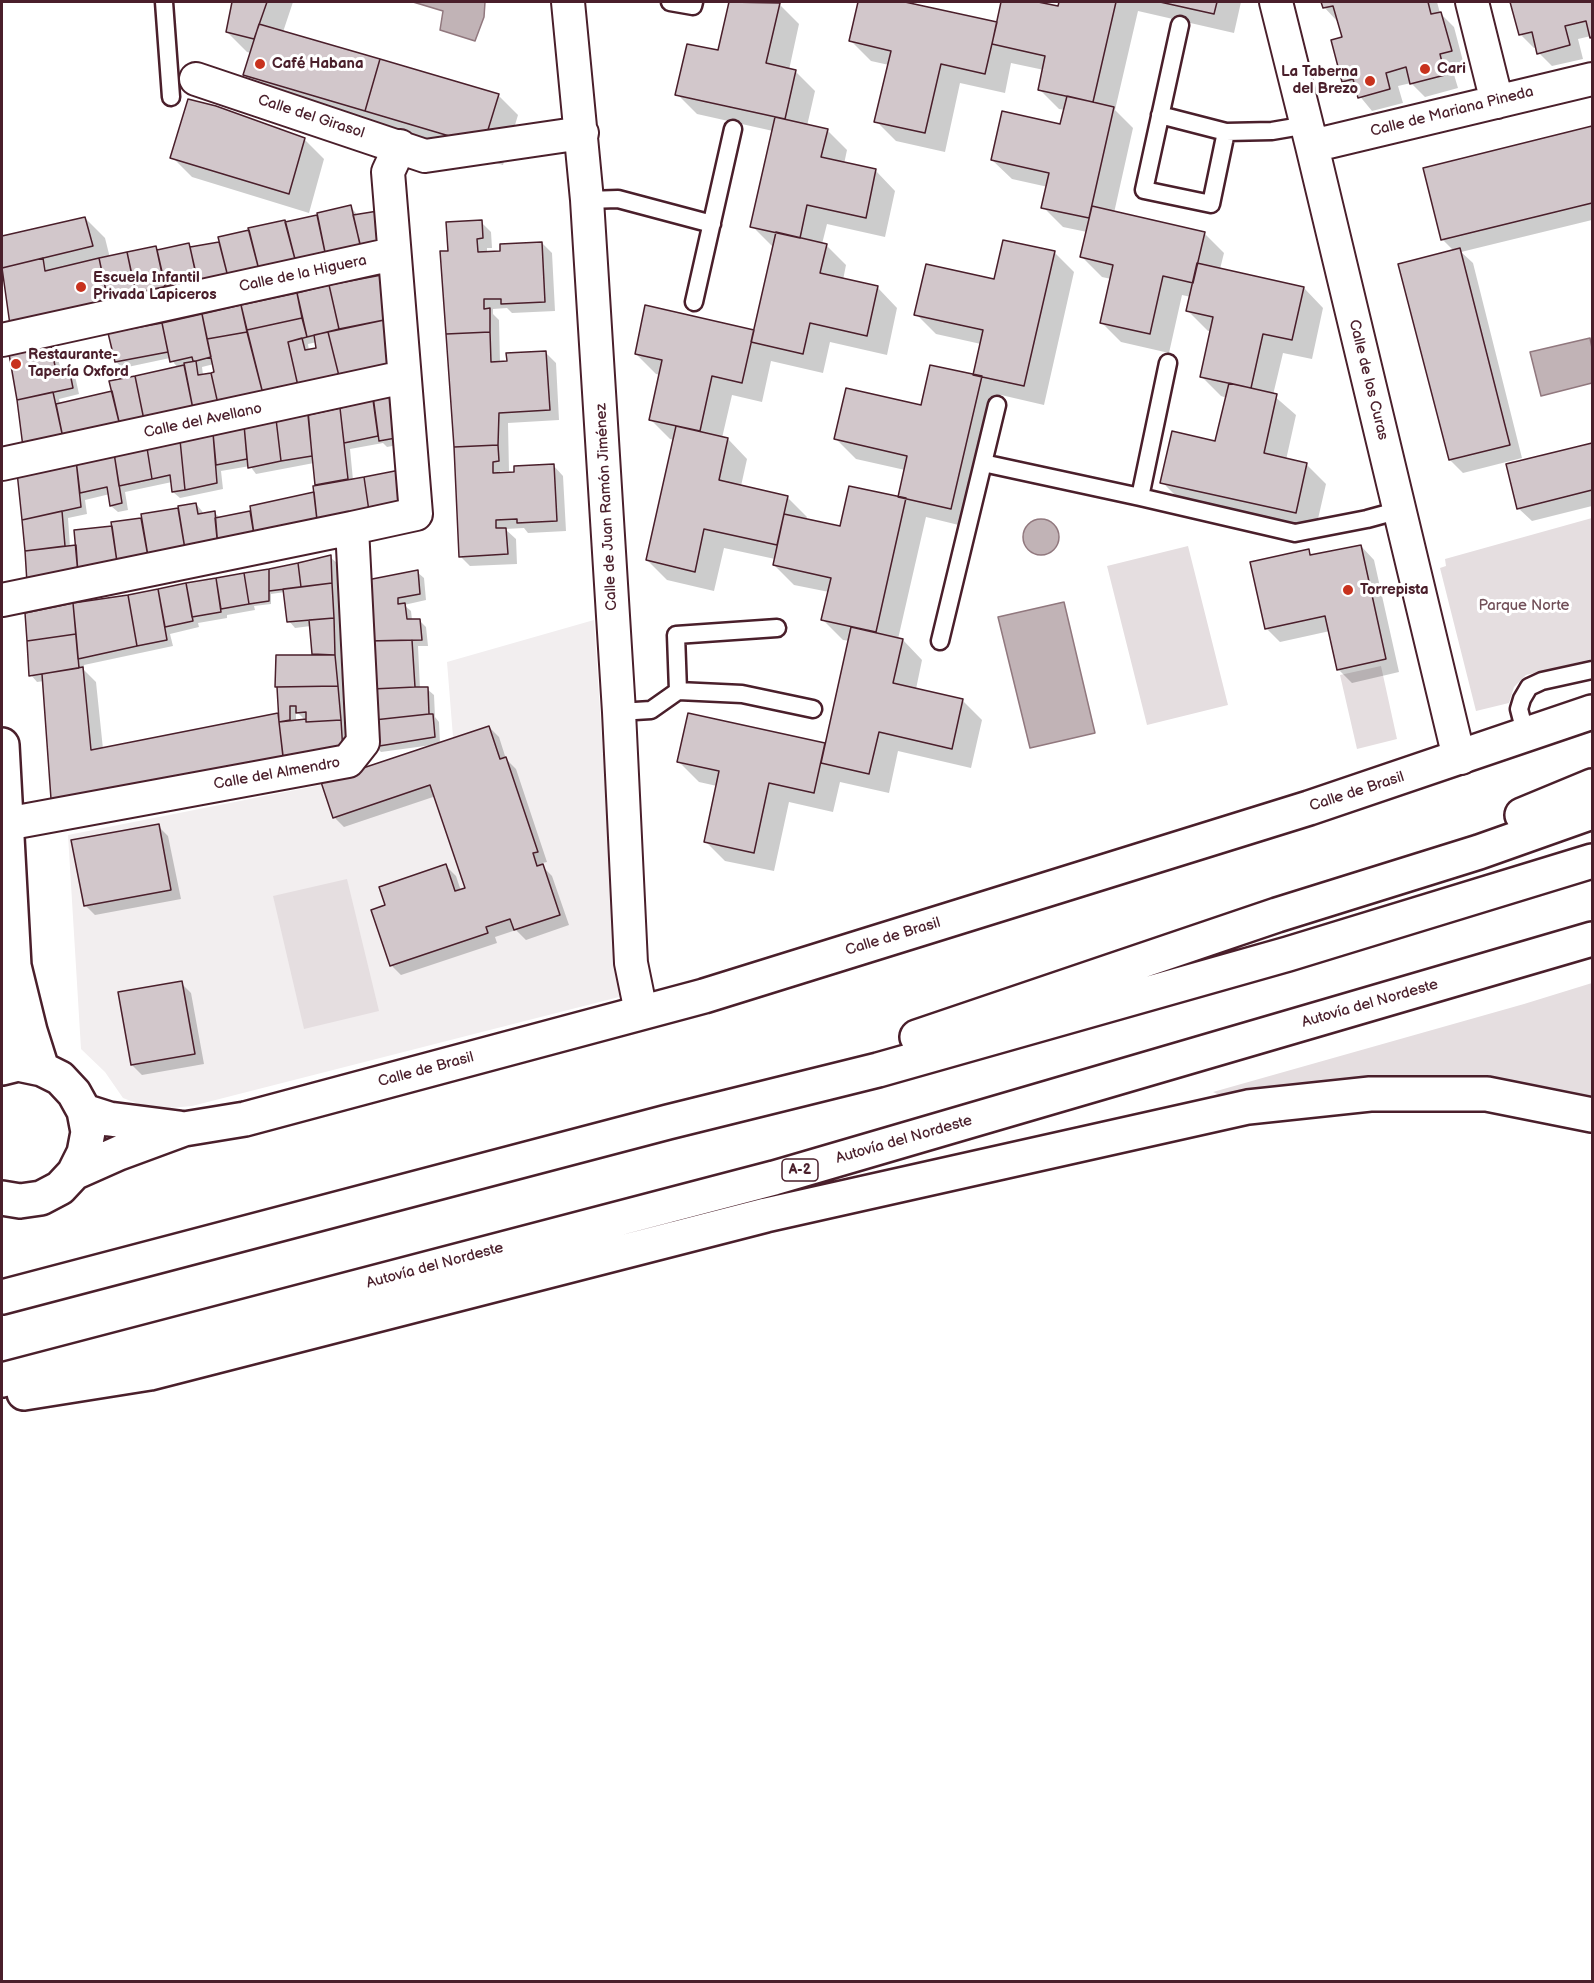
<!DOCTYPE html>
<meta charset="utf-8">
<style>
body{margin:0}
#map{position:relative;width:1594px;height:1983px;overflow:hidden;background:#fff;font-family:"Balsamiq Sans",sans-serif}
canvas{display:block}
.frame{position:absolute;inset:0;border:3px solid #4a1f2b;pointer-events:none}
</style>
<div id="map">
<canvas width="1594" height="1983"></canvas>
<div class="frame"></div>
</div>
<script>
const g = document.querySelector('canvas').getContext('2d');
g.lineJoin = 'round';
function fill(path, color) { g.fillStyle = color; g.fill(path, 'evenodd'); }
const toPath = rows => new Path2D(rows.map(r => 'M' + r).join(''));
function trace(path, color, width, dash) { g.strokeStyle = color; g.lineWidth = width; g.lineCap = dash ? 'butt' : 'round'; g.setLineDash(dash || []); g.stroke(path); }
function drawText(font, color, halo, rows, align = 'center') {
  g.font = font + ' "Balsamiq Sans",sans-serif'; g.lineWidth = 6; g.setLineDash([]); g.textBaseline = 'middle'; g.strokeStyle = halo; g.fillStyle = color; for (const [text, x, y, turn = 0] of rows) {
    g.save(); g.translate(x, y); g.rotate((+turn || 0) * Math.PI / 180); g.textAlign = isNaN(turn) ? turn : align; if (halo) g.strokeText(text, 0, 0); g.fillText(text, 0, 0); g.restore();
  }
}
fill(toPath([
 [594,620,619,997,192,1106,170,1108,144,1106,123,1098,105,1072,81,1049,68,835,371,775,447,744,453,737,447,662]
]), '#f2eeef');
fill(toPath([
 [1592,518,1592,659,1526,675,1514,687,1509,703,1476,711,1440,568,1446,566,1445,559],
 [1188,546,1228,705,1147,725,1107,566],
 [1381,666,1397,739,1357,749,1340,675],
 [347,879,379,1011,304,1029,273,896],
 [1592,983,1592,1103,1488,1077,1337,1082,1224,1097,1213,1092,1524,1004]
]), '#e5dee0');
const water = toPath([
 [413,2,485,2,484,17,475,41,440,30,443,11,413,2],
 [1590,338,1592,348,1592,383,1541,396,1530,352,1590,338],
 '1023 537a18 18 0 1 1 36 0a18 18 0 1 1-36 0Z',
 [1064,602,1095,733,1030,748,998,617,1064,602]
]);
fill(water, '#c1b3b6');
trace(water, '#91787e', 1.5);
fill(toPath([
 [234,2,293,2,283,32,498,95,518,115,503,165,265,95,245,75,251,53,247,52,227,32],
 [731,2,767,2,779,4,799,24,789,70,795,71,815,91,807,126,827,130,847,150,844,164,876,171,895,191,885,237,827,224,822,244,826,245,846,265,843,280,878,288,897,308,887,355,830,342,823,373,771,361,762,402,732,395,722,438,728,439,747,459,741,486,787,497,807,517,806,520,841,528,899,498,905,470,856,459,836,439,922,407,974,376,981,344,936,334,916,314,995,281,1054,252,1074,272,1044,405,1001,395,971,528,926,517,898,639,903,640,922,660,916,689,962,700,982,720,971,768,898,751,889,793,840,782,833,812,789,802,774,871,725,861,705,841,717,786,699,782,679,762,689,715,826,745,850,641,843,640,823,620,829,592,794,585,774,565,775,559,724,548,714,591,667,580,647,560,674,440,670,439,650,419,660,375,656,374,636,354,755,332,775,247,772,246,752,226,773,131,697,114,677,94,719,52],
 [859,2,898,2,998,24,1003,2,1031,2,1059,8,1061,2,1241,2,1234,33,1138,11,1115,110,1133,128,1114,213,1204,233,1224,253,1220,269,1304,288,1323,308,1312,359,1283,353,1273,395,1296,415,1286,460,1306,464,1326,484,1315,532,1182,502,1162,482,1216,443,1227,398,1221,396,1201,376,1212,331,1208,331,1188,311,1191,297,1182,295,1169,353,1121,342,1101,322,1111,279,1102,277,1082,257,1087,232,1063,227,1043,207,1048,187,1012,179,992,160,1062,126,1065,110,1059,109,1039,89,1044,70,1011,63,1005,93,960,83,945,152,896,141,876,121,889,65,871,61,851,41],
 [1322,2,1437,2,1440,13,1454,27,1464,65,1452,68,1458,88,1425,97,1411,83,1398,86,1403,103,1372,111,1358,94,1343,81,1343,38,1337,21,1324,7],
 [1512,2,1592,2,1592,38,1591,36,1578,39,1583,59,1552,66,1539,53,1537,47,1534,48,1520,34],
 [1592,128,1592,220,1461,252,1473,263,1522,458,1463,473,1450,460,1454,251,1442,239,1425,169],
 [304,139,324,159,309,213,192,177,172,157],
 [351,207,358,216,396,249,11,324,2,266,2,238,85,218,105,238,110,258,156,248,159,251,189,245,193,248,221,243],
 [481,222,491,232,492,248,487,248,487,253,502,252,542,243,552,253,555,311,512,313,507,308,493,309,493,314,499,320,500,362,546,353,556,363,559,420,508,423,509,471,500,471,500,474,516,473,553,465,563,476,566,531,528,533,524,528,505,529,516,539,517,564,470,566,460,556,450,252],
 [391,275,402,370,31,452,51,348,57,354,61,371,68,370,75,376,79,394,59,399,60,404,114,392,178,368,170,358,123,368,116,362,110,335],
 [317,342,318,350,309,351,308,344],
 [214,364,215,373,203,375,202,367],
 [375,402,413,442,387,447,383,443,350,449,353,480,419,515,29,582,19,473,147,450,307,413,310,416],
 [314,463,317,486,315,494,252,512,220,518,214,512,203,514,202,511,196,504,180,510,142,515,143,520,113,523,114,528,77,546,70,547,68,518,87,514,85,500,110,494,111,506,118,512,128,510,125,492,172,482,173,492,180,498,223,489,221,471,250,466,256,474],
 [1592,444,1592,506,1532,521,1518,508,1508,465],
 [1361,546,1374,560,1399,672,1352,683,1338,669,1330,631,1280,642,1266,628,1308,551,1314,556],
 [330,557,337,563,341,662,349,758,66,812,52,798,44,681,37,682,31,675,26,614,299,564],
 [285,592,289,621,295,628,311,626,314,656,276,687,278,689,281,719,277,715,103,749,96,682,84,670,84,665,173,646,170,634,199,627,198,623,227,618,227,615,255,610,254,606,271,604,271,594],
 [296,711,306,721,296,721],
 [417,572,424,578,426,600,404,605,411,611,412,620,419,620,426,627,428,646,418,646,420,689,427,689,434,695,435,717,439,722,440,744,489,727,499,737,506,759,516,769,547,862,542,863,544,868,552,876,569,925,526,940,516,930,495,937,497,943,401,975,391,965,387,906,446,866,456,876,461,891,467,889,436,796,344,827,334,817,432,746,432,745,381,752,375,746,363,582],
 [158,826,168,836,181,899,95,915,85,905],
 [181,983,191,993,204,1064,142,1075,132,1065]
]), '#0003');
const building = toPath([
 [232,2,267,2,254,39,226,32,232,2],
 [729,2,780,3,766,63,796,70,785,119,675,95,687,44,718,50,729,2],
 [858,2,905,2,997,22,985,74,941,64,925,133,874,122,891,51,849,41,858,2],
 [1001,2,1038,2,1058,6,1059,2,1116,2,1093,102,1038,90,1045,56,992,44,1001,2],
 [1160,2,1217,2,1214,14,1160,2],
 [1321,2,1428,2,1431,14,1441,12,1452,51,1440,54,1445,75,1410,84,1406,67,1386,73,1390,89,1358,98,1353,79,1342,82,1331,40,1342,37,1333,6,1323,8,1321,2],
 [1510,2,1592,2,1592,37,1590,38,1586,21,1565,26,1570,45,1537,54,1532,32,1519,35,1510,2],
 [259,24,380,59,365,111,243,75,259,24],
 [380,59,499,94,483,146,365,111,380,59],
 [1067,96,1114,107,1089,218,1041,208,1049,173,991,160,1002,111,1060,124,1067,96],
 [188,99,216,106,305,138,289,194,170,158,188,99],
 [775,117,828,129,821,157,876,169,866,218,807,205,800,238,750,227,775,117],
 [1592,126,1592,203,1441,240,1423,168,1592,126],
 [351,205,361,249,326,257,317,213,351,205],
 [1092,206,1205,232,1193,283,1163,276,1150,334,1100,323,1113,265,1080,257,1092,206],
 [384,210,390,242,361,248,353,215,384,210],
 [317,215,326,257,296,263,285,222,317,215],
 [85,217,93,246,2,268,2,236,85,217],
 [285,220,296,263,259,270,248,228,285,220],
 [482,220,483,238,477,239,478,252,500,251,500,244,542,242,545,302,501,304,501,299,484,299,484,309,490,308,490,332,446,334,440,251,448,251,446,222,482,220],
 [249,230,259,270,228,277,218,237,249,230],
 [776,232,827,244,820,273,878,286,867,336,810,323,803,354,751,342,776,232],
 [1003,240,1055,251,1024,386,973,375,983,330,914,315,926,264,994,279,1003,240],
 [219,242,228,277,198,284,190,247,219,242],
 [189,243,197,278,165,285,157,250,189,243],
 [156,246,166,292,137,298,127,252,156,246],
 [1460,248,1510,445,1449,460,1398,264,1460,248],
 [127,252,135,290,107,296,99,258,127,252],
 [43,258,45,271,99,258,109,305,10,325,2,268,43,258],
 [1197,263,1304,287,1292,340,1263,334,1251,388,1200,377,1213,317,1186,311,1197,263],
 [392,273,389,319,339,329,329,285,392,273],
 [329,285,339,329,307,337,297,293,329,285],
 [297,293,302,318,247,330,241,305,297,293],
 [241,305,247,332,207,339,202,314,241,305],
 [645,305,754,330,742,383,712,376,700,431,649,420,662,360,635,354,645,305],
 [202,314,211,357,196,361,193,361,192,357,170,362,162,323,202,314],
 [302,318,307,337,288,342,298,386,263,394,247,330,302,318],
 [389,319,397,363,339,376,328,332,389,319],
 [162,323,168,352,115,362,108,333,162,323],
 [247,332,263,394,218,404,211,373,214,372,207,339,247,332],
 [328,332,339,376,298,386,288,342,302,338,305,350,316,348,314,335,328,332],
 [490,332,491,362,507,361,506,353,546,351,550,410,499,413,498,445,454,447,446,334,490,332],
 [51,346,56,371,69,368,73,388,17,400,9,354,51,346],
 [196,361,198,375,211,373,218,404,193,409,184,363,196,361],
 [184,365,193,409,144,420,135,376,184,365],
 [930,365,982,376,951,509,898,497,907,456,834,439,846,388,921,405,930,365],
 [135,376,144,420,120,426,109,381,135,376],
 [1229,383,1277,394,1264,453,1307,463,1296,513,1160,483,1172,431,1215,441,1229,383],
 [402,390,407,436,379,441,373,396,402,390],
 [112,391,120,426,63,438,56,404,112,391],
 [53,392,63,438,23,447,17,400,53,392],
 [373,400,378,436,344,443,340,408,373,400],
 [340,408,348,479,315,485,308,415,340,408],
 [308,411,312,456,281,461,276,419,308,411],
 [276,419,281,461,248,468,244,425,276,419],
 [244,425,247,459,216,465,213,433,244,425],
 [676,426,728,438,719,480,788,496,777,545,704,529,695,572,646,560,676,426],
 [213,433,217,483,185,490,180,440,213,433],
 [180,440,185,490,172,492,170,475,152,479,147,448,180,440],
 [1592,443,1592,490,1517,509,1506,464,1592,443],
 [498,445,499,461,493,462,493,473,514,472,514,466,554,464,557,521,517,523,517,519,496,520,496,528,506,528,508,554,459,557,454,447,498,445],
 [147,448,152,479,119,486,114,453,147,448],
 [114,453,122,503,110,506,107,487,80,493,76,460,114,453],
 [76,460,81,507,22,520,17,472,76,460],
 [410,468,413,509,370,518,364,477,410,468],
 [364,477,370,518,318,529,313,486,364,477],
 [849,486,906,498,876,632,821,620,831,578,773,565,784,514,840,526,849,486],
 [314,492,318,529,255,541,250,506,314,492],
 [196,503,198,514,215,511,218,548,186,555,178,506,196,503],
 [178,508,186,555,149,562,141,514,178,508],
 [62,511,65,546,25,551,22,520,62,511],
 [250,511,255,541,218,548,215,518,250,511],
 [141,518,149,562,118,569,111,522,141,518],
 [112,526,118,569,78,574,74,530,112,526],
 [76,545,78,574,27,583,25,551,76,545],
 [1361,545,1386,659,1337,670,1325,616,1265,629,1250,562,1309,549,1310,555,1361,545],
 [331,555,332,583,301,587,298,563,331,555],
 [298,563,301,587,269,591,269,569,298,563],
 [269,569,269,601,249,604,244,573,269,569],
 [418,570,420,594,398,598,398,604,405,603,407,619,420,619,422,640,368,641,362,581,418,570],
 [244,573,249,604,221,609,216,578,244,573],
 [216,578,221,612,192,617,186,583,216,578],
 [186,583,193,621,165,627,158,589,186,583],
 [332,583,334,618,287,622,283,589,332,583],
 [158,589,167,640,137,646,128,595,158,589],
 [128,595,137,646,78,659,73,603,128,595],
 [73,603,76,634,27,641,25,613,73,603],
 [334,618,335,655,312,654,309,620,334,618],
 [851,627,903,639,893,683,963,699,952,749,879,732,869,774,821,763,851,627],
 [76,634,79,668,29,676,27,641,76,634],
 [412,640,415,687,372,689,368,641,412,640],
 [276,655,335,655,338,686,275,687,276,655],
 [83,667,91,750,278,713,283,757,51,799,42,674,83,667],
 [338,686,341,720,306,722,306,712,296,713,296,706,290,706,290,720,279,722,277,687,338,686],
 [415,687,428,687,429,714,374,720,372,689,415,687],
 [688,713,825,743,814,793,769,783,754,853,704,842,719,771,677,762,688,713],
 [429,714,433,714,435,737,373,747,374,720,429,714],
 [306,719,306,722,341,720,343,752,284,764,279,722,306,719],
 [489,726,500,759,506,757,538,852,533,853,537,866,543,864,560,915,514,930,510,919,486,927,488,933,390,966,371,910,385,905,379,887,446,864,455,891,465,888,430,785,333,818,321,782,489,726],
 [159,824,171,890,84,906,71,840,159,824],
 [182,981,195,1054,131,1065,118,992,182,981]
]);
fill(building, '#d2c7cb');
trace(building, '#4a1f2b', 1.5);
const lane = toPath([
 [164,2,171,97],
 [670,2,693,6,694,2],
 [1180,25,1144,190,1211,204,1226,132],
 [1160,115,1226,132,1272,131,1307,125],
 [587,200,618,199,712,224],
 [694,302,733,129],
 [983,463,1140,497,1295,533,1367,519,1400,510],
 [1140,497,1168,363],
 [940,641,997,405],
 [678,691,676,635,777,628],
 [619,712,651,710,678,691,742,694,813,709],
 [1526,736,1519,709,1522,699,1529,687,1542,681,1592,670]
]);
const street = toPath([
 [568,2,587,200,619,712,631,963,641,1012],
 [1276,2,1312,146,1455,741,1461,758],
 [1472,2,1497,102],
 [196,79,425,156,582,133],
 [1312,146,1592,79],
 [2,340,393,254],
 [2,464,404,377],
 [352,528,416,514,388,172,400,146],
 [2,600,352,528,363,742,348,761,6,824]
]);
const secondary = toPath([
 [2,745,14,966,30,1031,42,1069],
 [2,1046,12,986],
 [2,1068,18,1064,42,1069,60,1078,74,1093,84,1111,88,1132,84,1153,74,1173,60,1188,41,1198,20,1201,2,1198],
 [84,1111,109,1119,179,1128],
 [74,1173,119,1153,184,1129,245,1119,704,996,1309,808,1592,712]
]);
const highway = toPath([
 [1522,815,1592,786],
 [917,1037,1277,915,1479,852,1592,812],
 [2,1297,668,1122,878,1070,1288,954,1592,861],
 [2,1380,774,1178,1592,939],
 [24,1393,150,1373,766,1215,1248,1107,1370,1094,1487,1094,1592,1115]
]);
trace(lane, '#4a1f2b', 21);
trace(street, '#4a1f2b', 36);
trace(secondary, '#4a1f2b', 38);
trace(highway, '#4a1f2b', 38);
trace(lane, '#fff', 16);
trace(street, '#fff', 32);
trace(secondary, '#fff', 33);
trace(highway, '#fff', 33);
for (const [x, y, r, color] of [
 [260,64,6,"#c8321e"],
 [1425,69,6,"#c8321e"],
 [1370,81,6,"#c8321e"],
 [81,287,6,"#c8321e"],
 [16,364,6,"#c8321e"],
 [1348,590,6,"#c8321e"]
]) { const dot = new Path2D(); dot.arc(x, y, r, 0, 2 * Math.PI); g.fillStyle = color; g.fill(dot); trace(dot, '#fff', 2); }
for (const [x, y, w] of [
 [800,1170,36]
]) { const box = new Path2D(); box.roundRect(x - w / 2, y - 11, w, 22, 4.5); g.fillStyle = '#fff'; g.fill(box); trace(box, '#4a1f2b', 1.5); }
drawText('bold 14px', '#4a1f2b', null, [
 ["A-2",800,1170]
]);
drawText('bold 15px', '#4a1f2b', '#fff', [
 ["Café Habana",272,64],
 ["Cari",1437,69],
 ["La Taberna",1358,72,"right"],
 ["del Brezo",1358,89,"right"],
 ["Escuela Infantil",93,278],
 ["Privada Lapiceros",93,295],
 ["Restaurante-",28,355],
 ["Tapería Oxford",28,372],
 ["Torrepista",1360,590]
], 'left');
drawText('15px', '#4a1f2b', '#fff', [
 ["Calle de Mariana Pineda",1452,112,-14],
 ["Calle del Girasol",311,117,18],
 ["Calle de la Higuera",303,274,-12],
 ["Calle de los Curas",1368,380,76],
 ["Calle del Avellano",203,421,-12],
 ["Calle de Juan Ramón Jiménez",607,507,-93],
 ["Calle del Almendro",277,774,-10],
 ["Calle de Brasil",1357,792,-18],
 ["Calle de Brasil",893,937,-17],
 ["Autovía del Nordeste",1370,1004,-16],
 ["Calle de Brasil",426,1070,-15],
 ["Autovía del Nordeste",904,1140,-16],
 ["Autovía del Nordeste",435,1266,-15]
]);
drawText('15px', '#714f58', '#fff', [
 ["Parque Norte",1524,606]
]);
</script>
